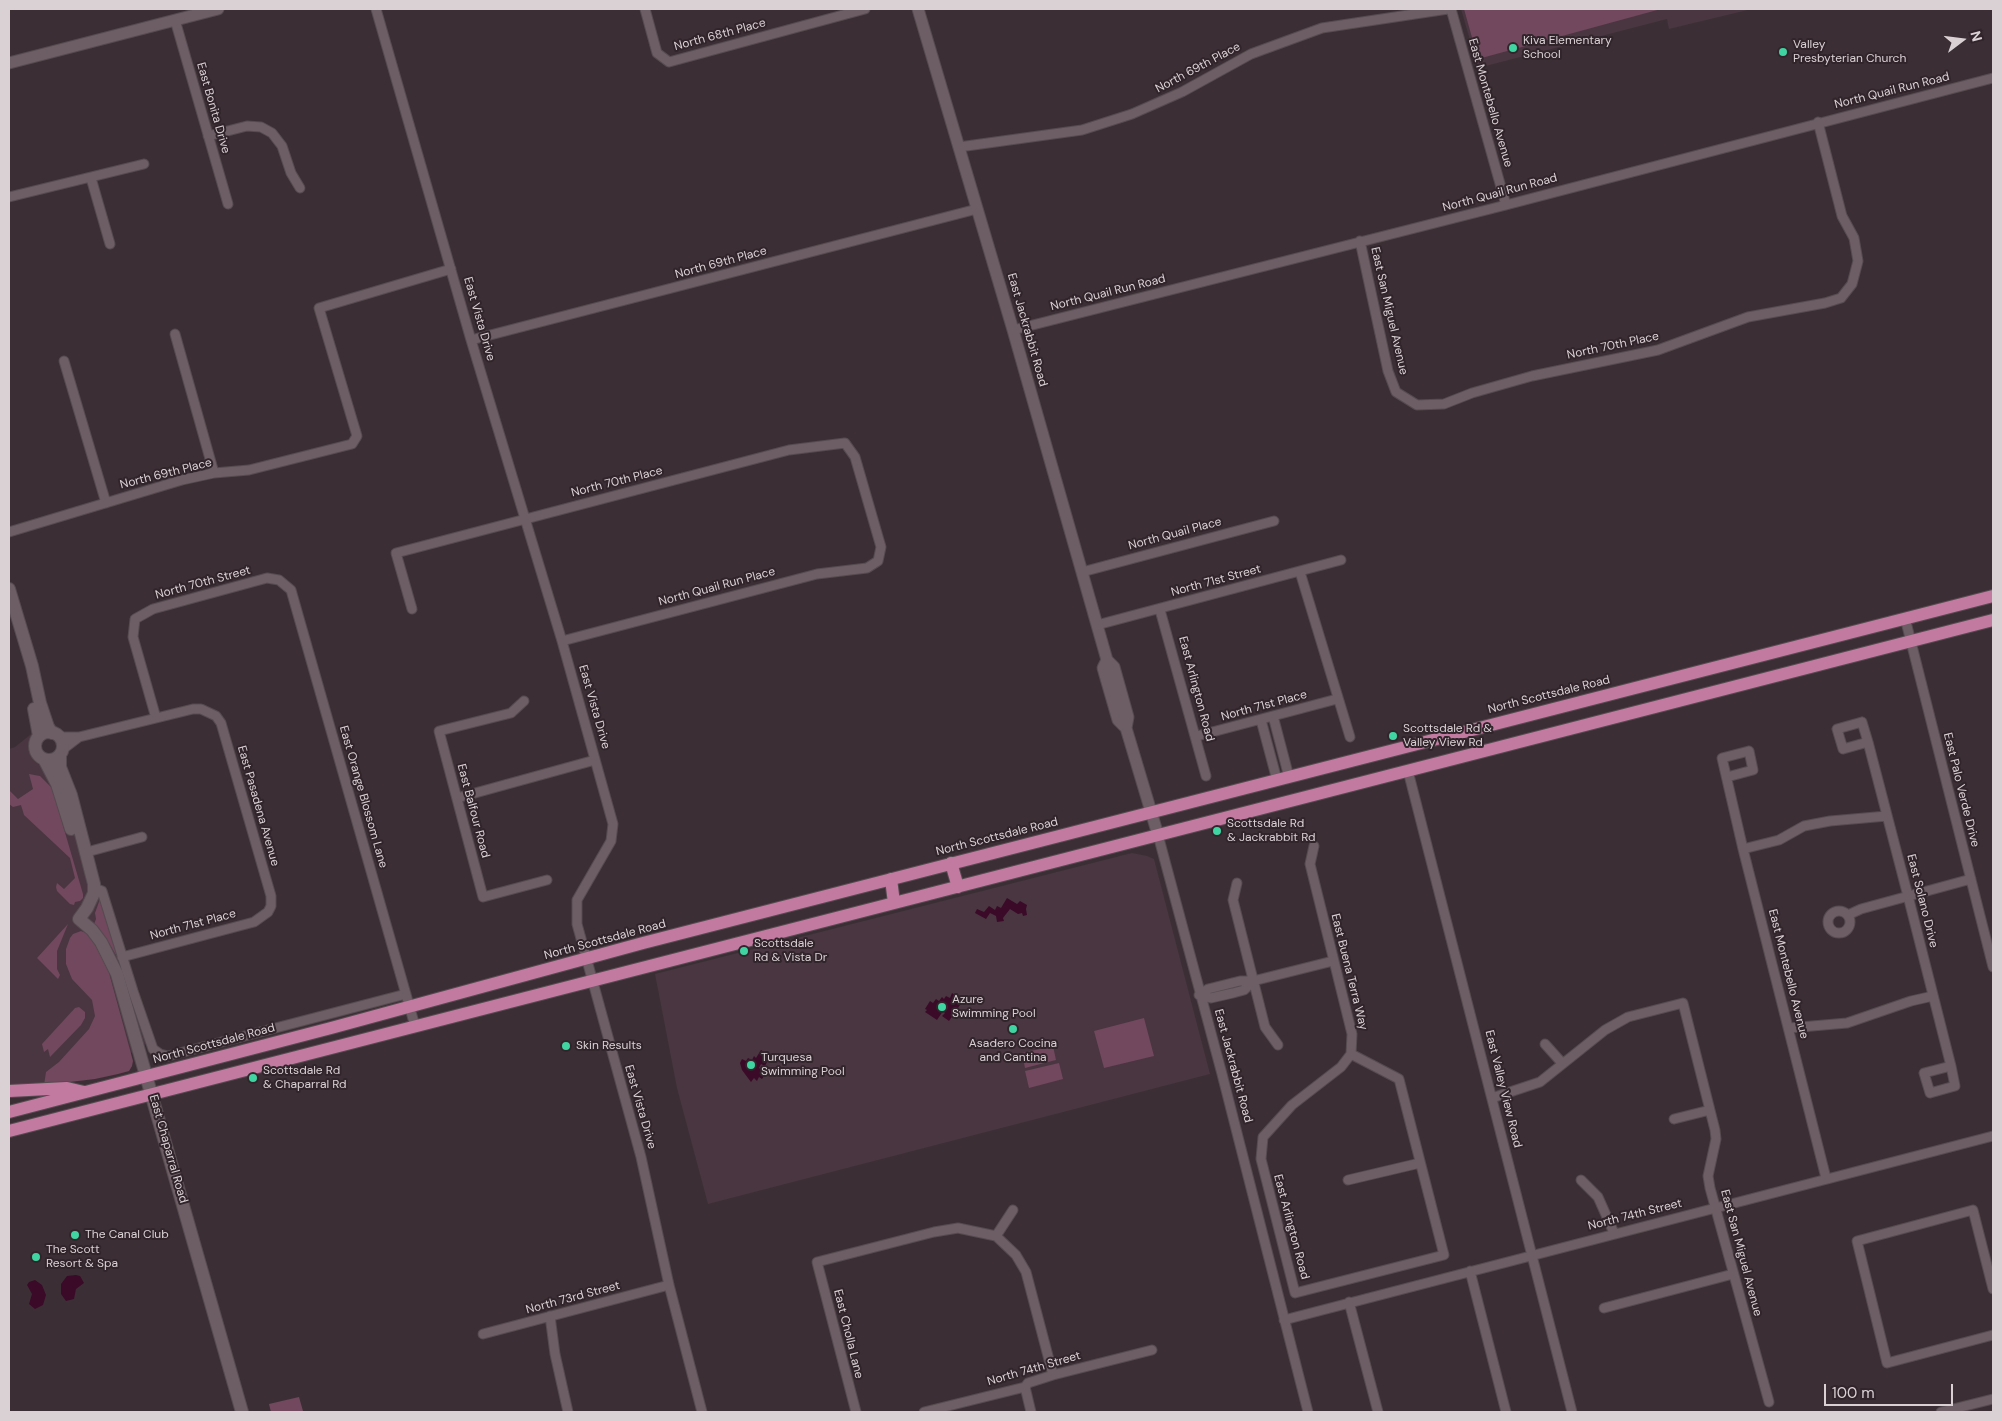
<!DOCTYPE html>
<style>
body{margin:0}
#map{position:relative;width:2002px;height:1421px;overflow:hidden;background:#3b2f35;font-family:"DM Sans",sans-serif}
canvas{display:block}
.frame{position:absolute;inset:0;border:10px solid #dad1d5;pointer-events:none}
.north{position:absolute;left:1937px;top:15px;width:50px;height:50px;-webkit-text-stroke:4px #31252b;paint-order:stroke;rotate:75deg;font-size:14px;font-weight:700;line-height:20px;text-align:center;color:#dad1d5}
.north::after{content:'';display:block;margin:auto;width:18px;height:22px;background:#dad1d5;clip-path:polygon(50% 0,100% 100%,50% 72%,0 100%)}
.scale{position:absolute;left:1824px;top:1384px;width:129px;height:22px;box-sizing:border-box;border:2px solid #dad1d5;border-top:0;padding-left:6px;font-size:15px;line-height:18px;white-space:nowrap;color:#dad1d5;-webkit-text-stroke:4px #31252b;paint-order:stroke}
</style>
<div id="map">
<canvas width="2002" height="1421"></canvas>
<div class="frame"></div>
<div class="north">N</div>
<div class="scale">100 m</div>
</div>
<script>
const g = document.querySelector('canvas').getContext('2d');
g.lineJoin = 'round';
function fill(path, color) { g.fillStyle = color; g.fill(path, 'evenodd'); }
const toPath = rows => new Path2D(rows.map(r => 'M' + r).join(''));
function trace(path, color, width, dash) { g.strokeStyle = color; g.lineWidth = width; g.lineCap = dash ? 'butt' : 'round'; g.setLineDash(dash || []); g.stroke(path); }
function drawText(font, color, halo, rows, align = 'center') {
  g.font = font + ' "DM Sans",sans-serif'; g.lineWidth = 4; g.setLineDash([]); g.textBaseline = 'middle'; g.strokeStyle = halo; g.fillStyle = color; for (const [text, x, y, turn = 0] of rows) {
    g.save(); g.translate(x, y); g.rotate((+turn || 0) * Math.PI / 180); g.textAlign = isNaN(turn) ? turn : align; if (halo) g.strokeText(text, 0, 0); g.fillText(text, 0, 0); g.restore();
  }
}
fill(toPath([
 [1461,9,1752,9,1669,29,1667,19,1478,68],
 [35,731,31,742,35,757,44,764,56,763,148,1042,131,1053,132,1066,129,1071,87,1080,9,1086,9,749,15,747],
 [1132,853,1147,856,1154,859,1210,1074,708,1204,677,1088,655,974]
]), '#493640');
fill(toPath([
 [1464,9,1661,9,1478,59],
 [29,774,40,776,52,788,83,894,83,898,80,901,75,902,74,905,70,904,57,891,56,887,57,883,64,889,75,878,70,858,24,815,21,805,13,807,9,804,9,790,18,799,33,789],
 [100,899,152,1054,151,1055,117,957,109,943,94,924,96,919,95,913],
 [68,924,57,951,57,969,60,975,58,979,37,958],
 [81,931,86,933,95,943,108,969,133,1061,132,1066,129,1071,118,1074,95,1079,44,1085,46,1072,59,1062,89,1029,95,1016,92,1000,72,979,66,964,66,949,70,938,73,934],
 [79,1007,85,1012,85,1018,81,1025,50,1057,48,1049,44,1052,42,1044,75,1008],
 [1144,1018,1154,1056,1104,1068,1094,1031],
 [1053,1046,1056,1060,1025,1068,1022,1053],
 [1059,1063,1063,1079,1029,1088,1025,1071],
 [299,1397,303,1411,271,1412,269,1404]
]), '#71485d');
fill(toPath([
 [1007,898,1017,904,1020,901,1027,905,1026,909,1027,915,1023,916,1022,913,1018,914,1010,909,1003,918,1004,921,997,922,996,916,990,913,986,919,975,913,977,909,984,912,989,906,995,910,997,906,1001,908],
 [952,993,958,997,955,1002,960,1005,949,1021,942,1016,945,1013,943,1011,937,1020,925,1012,927,1010,925,1009,930,1001,933,1003,936,999,939,1001,942,997,944,999,946,996,950,998],
 [761,1050,767,1054,764,1059,767,1062,765,1066,761,1064,759,1068,766,1073,762,1079,759,1077,757,1081,754,1078,751,1082,742,1070,740,1063,742,1059,746,1061,748,1058,752,1060,754,1056,756,1058],
 [76,1275,80,1276,84,1283,76,1289,74,1299,66,1301,61,1294,61,1284,67,1276],
 [35,1280,42,1285,46,1295,43,1305,35,1309,29,1304,32,1294,27,1285,29,1282]
]), '#3b0a28');
const minor = toPath([
 [376,9,471,340,562,641,613,824,611,841,577,900,577,924,641,1157,669,1285,702,1412],
 [645,9,657,53,669,62,865,9],
 [1451,9,1506,205],
 [175,20,228,204],
 [208,136,247,126,261,127,272,133,282,146,291,173,300,188],
 [959,147,1082,130,1132,114,1182,92,1251,54,1322,28,1448,9],
 [91,178,110,244],
 [9,197,144,164],
 [1360,241,1388,371,1396,392,1417,405,1444,404,1472,393,1532,376,1658,350,1748,317,1825,303,1841,298,1852,284,1858,261,1854,238,1842,216,1818,122],
 [1013,330,1506,205,1993,78],
 [175,334,214,473],
 [471,340,977,209],
 [64,361,106,503],
 [9,532,182,480,214,473,249,470,352,444,357,436,319,308,451,269],
 [1082,572,1274,521],
 [1300,572,1350,737],
 [412,609,396,553,789,450,845,443,855,457,881,547,878,561,867,568,817,574,562,641],
 [1160,610,1206,776],
 [1905,618,1993,967],
 [1097,625,1341,560],
 [524,701,511,713,439,731,483,897,547,880],
 [1273,716,1289,777],
 [156,718,133,637,135,619,153,609,267,578,279,580,291,590,415,1026],
 [1261,720,1277,780],
 [1862,722,1868,742,1843,749,1837,729,1862,722],
 [1197,736,1337,699],
 [59,737,79,737,193,709,201,709,216,716,221,723,271,896,271,906,268,912,254,922,122,957],
 [1868,742,1908,896,1951,1066,1955,1086,1930,1093,1924,1073,1951,1066],
 [62,750,79,737],
 [1408,771,1572,1412],
 [1727,777,1753,770,1749,751,1722,758,1743,849,1826,1178],
 [457,798,595,760],
 [1158,835,1222,1074,1308,1412],
 [1314,846,1310,864,1352,1034,1351,1054],
 [1743,849,1779,840,1804,826,1830,821,1887,816],
 [87,852,142,837],
 [1237,883,1233,900,1265,1027,1278,1045],
 [94,888,102,891,133,991,153,1049,160,1054,168,1056,406,994],
 '1828 922a11 11 0 1 1 22 0a11 11 0 1 1-22 0Z',
 [1848,915,1861,909,1971,879],
 [1199,995,1208,989,1240,981,1253,981,1333,961],
 [1199,995,1211,998,1233,993,1244,990,1253,981],
 [1789,1028,1847,1023,1911,1001,1933,996],
 [1545,1044,1562,1063],
 [1351,1054,1399,1079,1444,1255,1295,1293,1261,1159,1263,1137,1292,1105,1341,1067,1351,1054],
 [1492,1098,1540,1082,1605,1030,1628,1017,1683,1003,1715,1130,1716,1139,1708,1176,1710,1188,1769,1402],
 [1674,1119,1710,1110],
 [1348,1180,1420,1163],
 [1581,1180,1598,1197,1614,1233],
 [996,1236,1013,1210],
 [1470,1271,1506,1412],
 [1993,1289,1973,1210,1857,1241,1887,1363,1993,1335],
 [1349,1302,1378,1412],
 [1604,1308,1733,1274],
 [550,1316,555,1354,568,1412],
 [1284,1320,1993,1136],
 [483,1334,669,1285],
 [1025,1387,1031,1412],
 [856,1412,817,1262,934,1232,958,1228,996,1236,1016,1255,1026,1272,1053,1375],
 [924,1412,1025,1387,1028,1383,1053,1375,1152,1350],
 [1941,1412,1993,1399]
]);
const tertiary = toPath([
 [918,9,1013,330,1107,660,1114,667,1128,717,1126,728,1158,835],
 [9,63,218,9],
 [1107,660,1103,668,1118,720,1126,728]
]);
const secondary = toPath([
 [9,589,32,666,40,703,48,727,52,733],
 [34,709,39,736],
 '35 746a14 14 0 1 1 28 0a14 14 0 1 1-28 0Z',
 [60,755,60,767,71,795,94,884,94,893,87,908,79,919,92,930,101,942,117,974,242,1412],
 [44,759,57,784,71,829]
]);
const primary = toPath([
 [951,863,958,887],
 [891,879,894,903],
 [9,1091,67,1088,84,1092],
 [9,1112,331,1028,643,943,1993,596],
 [9,1131,1993,620]
]);
trace(minor, '#564b50', 11);
trace(tertiary, '#564b50', 13);
trace(secondary, '#564b50', 14);
trace(primary, '#564b50', 14);
trace(minor, '#6d5e65', 9);
trace(tertiary, '#6d5e65', 11);
trace(secondary, '#6d5e65', 12);
trace(primary, '#c37aa1', 12);
for (const [x, y, r, color] of [
 [1513,48,5,"#40d4a2"],
 [1783,52,5,"#40d4a2"],
 [1393,736,5,"#40d4a2"],
 [1217,831,5,"#40d4a2"],
 [744,951,5,"#40d4a2"],
 [942,1007,5,"#40d4a2"],
 [1013,1029,5,"#40d4a2"],
 [566,1046,5,"#40d4a2"],
 [751,1065,5,"#40d4a2"],
 [253,1078,5,"#40d4a2"],
 [75,1235,5,"#40d4a2"],
 [36,1257,5,"#40d4a2"]
]) { const dot = new Path2D(); dot.arc(x, y, r, 0, 2 * Math.PI); g.fillStyle = color; g.fill(dot); trace(dot, '#31252b', 2); }
drawText('12px', '#dad1d5', '#31252b', [
 ["North 68th Place",720,35,-15],
 ["North 69th Place",1198,68,-28],
 ["North Quail Run Road",1892,91,-14],
 ["East Montebello Avenue",1490,103,74],
 ["East Bonita Drive",213,108,74],
 ["North Quail Run Road",1500,193,-15],
 ["North 69th Place",721,263,-15],
 ["North Quail Run Road",1108,293,-14],
 ["East San Miguel Avenue",1389,311,77],
 ["East Vista Drive",479,319,74],
 ["East Jackrabbit Road",1027,330,74],
 ["North 70th Place",1613,346,-12],
 ["North 69th Place",166,474,-14],
 ["North 70th Place",617,482,-14],
 ["North Quail Place",1175,534,-15],
 ["North 71st Street",1216,581,-15],
 ["North 70th Street",203,583,-15],
 ["North Quail Run Place",717,587,-15],
 ["East Arlington Road",1196,689,75],
 ["North Scottsdale Road",1549,695,-14],
 ["North 71st Place",1264,706,-15],
 ["East Vista Drive",594,707,74],
 ["East Palo Verde Drive",1961,790,76],
 ["East Orange Blossom Lane",363,797,74],
 ["East Pasadena Avenue",258,806,74],
 ["East Balfour Road",473,811,75],
 ["North Scottsdale Road",997,837,-14],
 ["East Solano Drive",1922,901,76],
 ["North 71st Place",193,925,-15],
 ["North Scottsdale Road",605,940,-15],
 ["East Buena Terra Way",1349,972,76],
 ["East Montebello Avenue",1788,974,76],
 ["North Scottsdale Road",214,1044,-15],
 ["East Jackrabbit Road",1233,1066,75],
 ["East Valley View Road",1503,1089,76],
 ["East Vista Drive",640,1107,74],
 ["East Chaparral Road",168,1149,74],
 ["North 74th Street",1635,1215,-14],
 ["East Arlington Road",1291,1227,75],
 ["East San Miguel Avenue",1741,1253,75],
 ["North 73rd Street",573,1298,-15],
 ["East Cholla Lane",848,1334,76],
 ["North 74th Street",1034,1369,-16]
]);
drawText('12px', '#dad1d5', '#31252b', [
 ["Kiva Elementary",1523,41],
 ["School",1523,55],
 ["Valley",1793,45],
 ["Presbyterian Church",1793,59],
 ["Scottsdale Rd &",1403,729],
 ["Valley View Rd",1403,743],
 ["Scottsdale Rd",1227,824],
 ["& Jackrabbit Rd",1227,838],
 ["Scottsdale",754,944],
 ["Rd & Vista Dr",754,958],
 ["Azure",952,1000],
 ["Swimming Pool",952,1014],
 ["Asadero Cocina",1013,1044,"center"],
 ["and Cantina",1013,1058,"center"],
 ["Skin Results",576,1046],
 ["Turquesa",761,1058],
 ["Swimming Pool",761,1072],
 ["Scottsdale Rd",263,1071],
 ["& Chaparral Rd",263,1085],
 ["The Canal Club",85,1235],
 ["The Scott",46,1250],
 ["Resort & Spa",46,1264]
], 'left');
</script>
